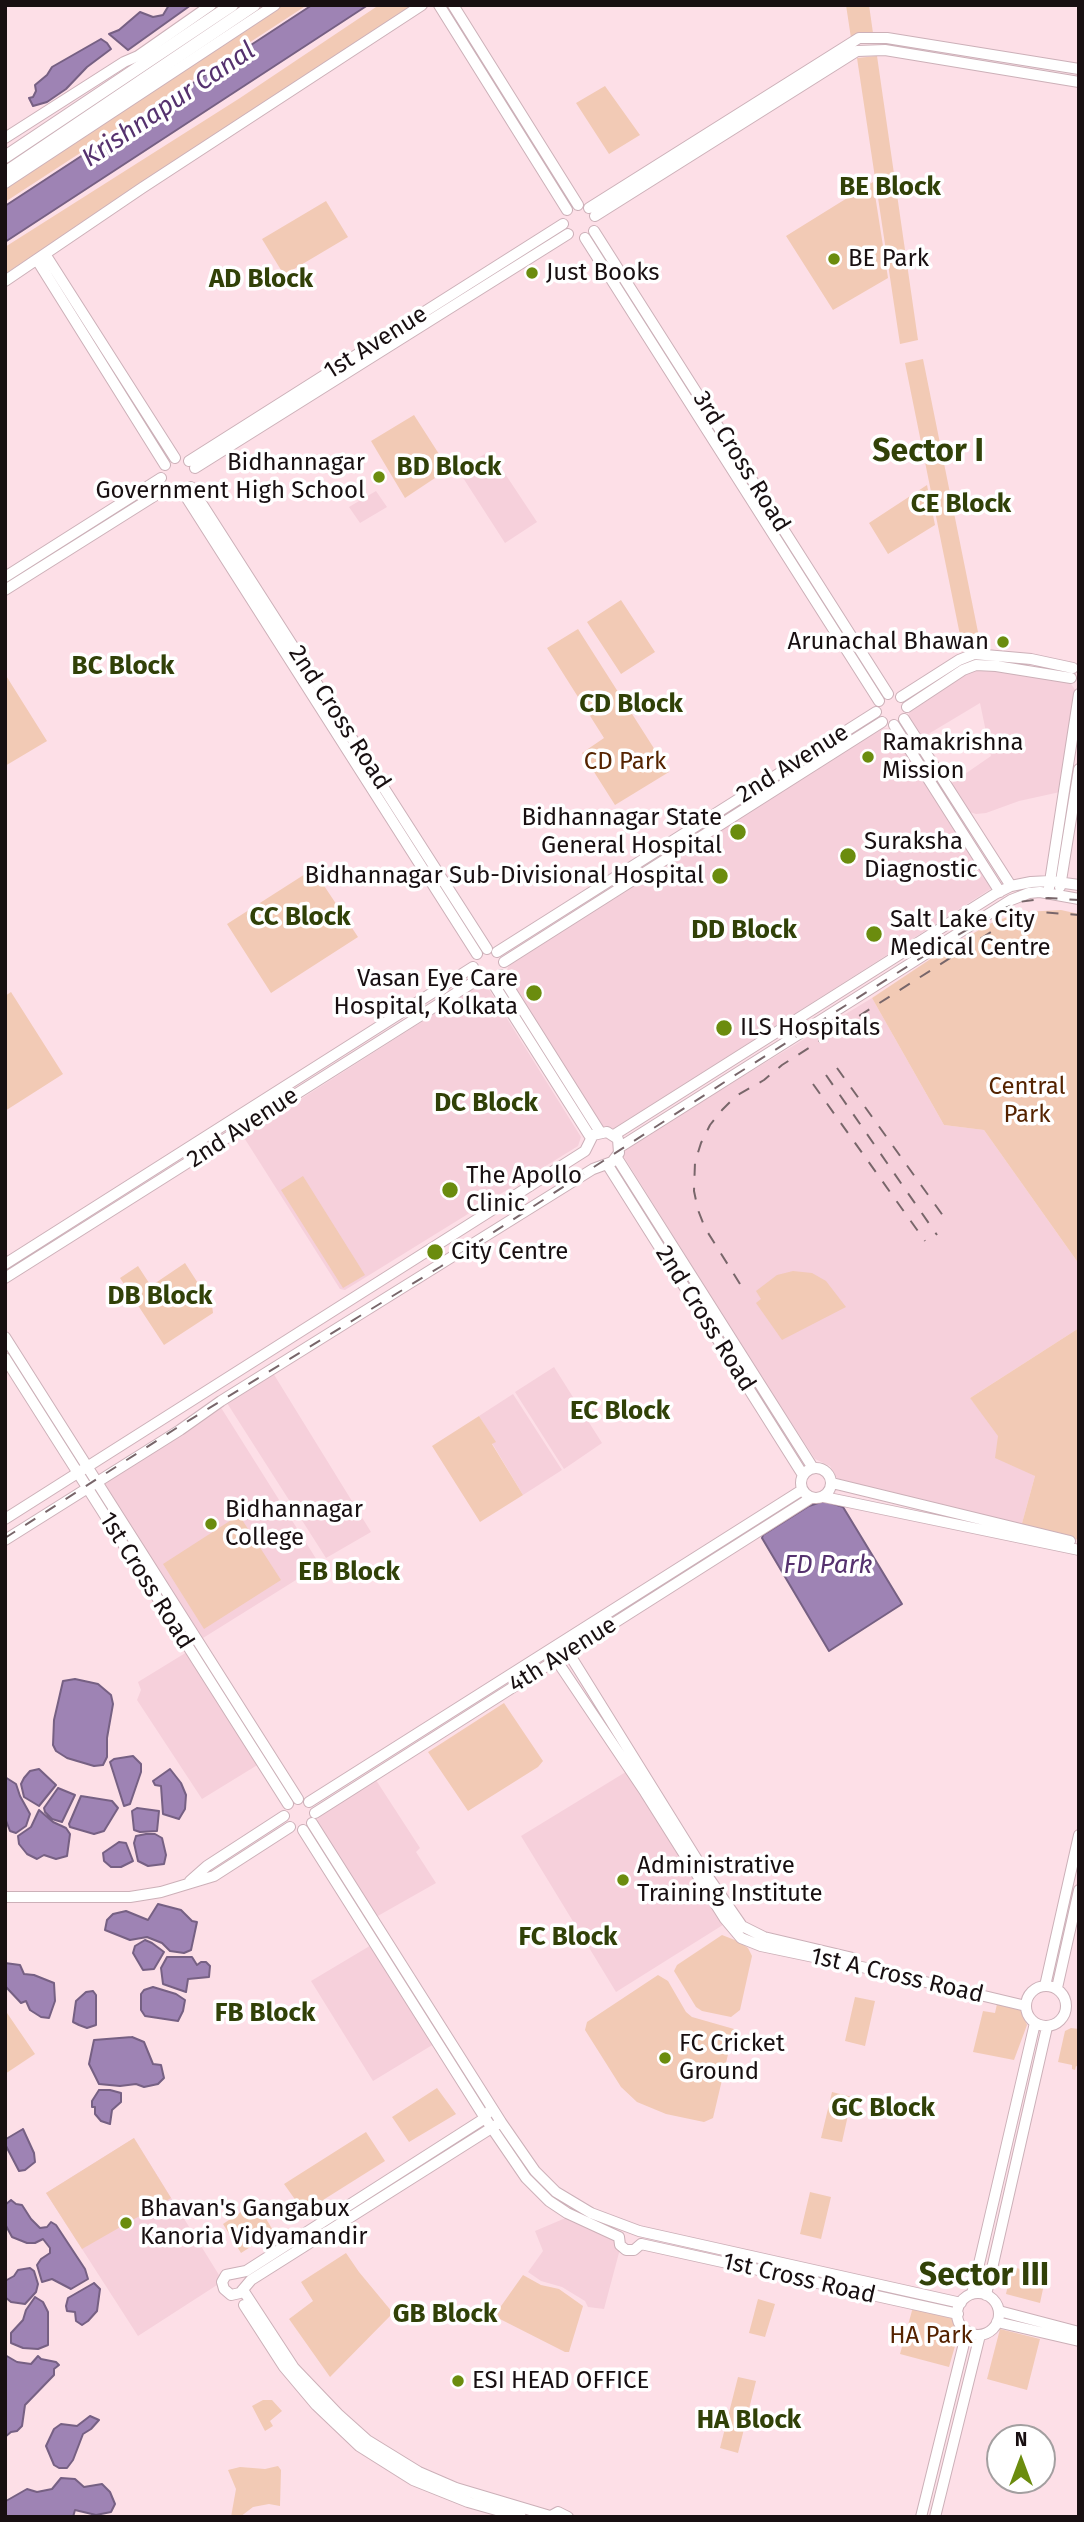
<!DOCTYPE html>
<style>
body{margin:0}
#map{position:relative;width:1084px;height:2522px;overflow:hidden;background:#fddfe7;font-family:"Fira Sans",sans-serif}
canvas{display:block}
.frame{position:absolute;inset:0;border:7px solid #180f11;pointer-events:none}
.north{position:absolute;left:986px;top:2424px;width:70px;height:70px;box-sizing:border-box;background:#fff;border:2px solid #a39fa0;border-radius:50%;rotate:0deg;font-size:19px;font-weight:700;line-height:28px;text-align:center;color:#180f11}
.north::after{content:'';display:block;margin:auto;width:24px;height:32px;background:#6b8c0e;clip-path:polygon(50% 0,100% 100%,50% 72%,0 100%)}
</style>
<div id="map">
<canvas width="1084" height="2522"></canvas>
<div class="frame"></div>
<div class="north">N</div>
</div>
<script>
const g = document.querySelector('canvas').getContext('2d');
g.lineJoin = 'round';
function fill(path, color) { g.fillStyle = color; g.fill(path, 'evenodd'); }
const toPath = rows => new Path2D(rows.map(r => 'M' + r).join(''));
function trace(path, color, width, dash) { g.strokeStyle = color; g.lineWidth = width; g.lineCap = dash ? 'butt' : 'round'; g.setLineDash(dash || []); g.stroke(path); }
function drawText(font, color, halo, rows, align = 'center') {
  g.font = font + ' "Fira Sans",sans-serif'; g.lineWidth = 7; g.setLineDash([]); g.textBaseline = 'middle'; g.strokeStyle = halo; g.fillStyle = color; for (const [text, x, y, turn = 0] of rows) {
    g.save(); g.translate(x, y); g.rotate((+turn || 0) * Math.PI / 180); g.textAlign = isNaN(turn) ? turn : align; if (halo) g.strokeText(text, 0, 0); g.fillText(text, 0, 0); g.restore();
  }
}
fill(toPath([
 [490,451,537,522,505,543,458,470],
 [376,491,387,507,360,523,349,507],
 [973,668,1069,681,1076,691,1060,792,1019,801,986,813,976,814,967,811,949,785,991,756,980,703,920,739,907,719,911,707],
 [881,728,893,729,992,888,614,1129,602,1127,505,975,509,965],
 [488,988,581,1137,578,1146,345,1290,340,1289,243,1136,473,989],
 [872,998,944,1125,984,1130,1079,1264,1079,1328,970,1398,1035,1476,1021,1527,838,1480,830,1466,815,1459,749,1358,624,1157,626,1147],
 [554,1367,602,1443,564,1469,515,1392],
 [273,1373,371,1532,326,1558,227,1403],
 [513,1394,562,1470,523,1495,492,1443,495,1442,479,1416],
 [220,1406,320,1565,203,1638,102,1484],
 [187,1652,259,1764,202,1799,137,1700,141,1690,138,1682],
 [629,1770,726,1923,616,1992,521,1836],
 [374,1777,420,1848,416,1852,436,1883,376,1917,317,1823,318,1813],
 [373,1944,434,2044,373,2081,311,1981],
 [134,2138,219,2275,217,2285,138,2336,46,2193],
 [568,2217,616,2238,620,2249,604,2309,588,2307,585,2301,562,2287,541,2281,528,2272,543,2251,535,2231]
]), '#f6d0db');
fill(toPath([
 [276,5,307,5,5,202,5,181],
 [379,5,416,5,5,274,5,247,240,98],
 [846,5,869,5,873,33,851,38],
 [877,56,918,340,900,344,857,58],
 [605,86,640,135,609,154,576,103],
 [873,182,888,278,833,310,786,236],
 [326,201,348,237,284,275,262,239],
 [923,359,981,647,963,650,905,363],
 [414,415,446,465,441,474,405,498,371,441],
 [927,485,935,525,888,554,869,523],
 [621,600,655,652,621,674,587,622],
 [578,629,669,772,615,805,582,753,604,738,547,648],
 [5,674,47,741,5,766],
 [313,869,358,937,271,993,227,924],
 [1061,910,1079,914,1079,1264,984,1130,944,1125,872,998,944,950,995,921,1024,912],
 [11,992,63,1074,5,1111,5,996],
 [303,1176,365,1275,343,1288,281,1190],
 [185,1263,212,1305,213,1313,164,1345,120,1278,138,1266,151,1286],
 [793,1271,812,1273,826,1281,846,1307,782,1340,756,1303,761,1299,756,1291,777,1275],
 [1079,1328,1079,1540,1021,1527,1035,1476,995,1458,998,1436,970,1398],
 [479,1416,496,1442,492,1444,523,1495,480,1522,432,1446],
 [239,1515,281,1580,204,1629,163,1564],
 [504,1703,543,1761,538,1767,468,1811,428,1752],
 [722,1935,740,1942,748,1948,752,1956,740,2010,731,2017,702,2011,696,2007,674,1971,677,1965],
 [658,1975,668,1981,686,2012,692,2017,734,2029,713,2118,704,2122,666,2114,637,2102,621,2087,585,2030,587,2022],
 [855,1997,875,2001,865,2046,845,2041],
 [997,2004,1021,2009,1027,2025,1014,2060,973,2052,983,2011,995,2013],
 [5,2010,35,2054,5,2074],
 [1071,2028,1079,2029,1079,2067,1076,2066,1075,2070,1072,2069,1072,2065,1058,2062,1065,2031],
 [437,2088,456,2114,409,2142,392,2117],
 [832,2092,852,2097,842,2142,821,2138],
 [366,2132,385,2161,304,2212,284,2184],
 [134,2138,171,2198,82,2249,46,2193],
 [810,2192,831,2197,821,2239,800,2234],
 [256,2202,274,2232,241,2253,223,2224],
 [346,2253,359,2272,393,2313,330,2377,289,2319,313,2301,301,2282],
 [1012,2267,1046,2275,1040,2303,1006,2294],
 [523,2275,541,2285,559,2289,583,2306,569,2352,565,2352,494,2316],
 [758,2299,775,2304,765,2337,749,2333],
 [913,2307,953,2316,959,2332,949,2367,900,2354],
 [1000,2329,1040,2339,1027,2390,987,2379],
 [738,2377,756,2381,738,2453,720,2448],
 [263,2400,272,2400,282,2411,270,2421,273,2426,265,2431,252,2406],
 [278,2466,281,2470,280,2506,269,2504,253,2507,240,2517,231,2517,236,2489,228,2470,240,2467,265,2469]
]), '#f2cab5');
const water = toPath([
 [169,5,191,5,128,50,109,34,119,30,140,12,153,17,163,15,169,5],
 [312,5,368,5,5,242,5,206,312,5],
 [101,39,107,43,111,49,87,67,66,89,47,102,33,106,29,98,33,97,36,91,35,85,47,75,52,67,101,39],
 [824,1501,843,1507,902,1604,829,1651,762,1538,763,1535,809,1506,824,1501],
 [75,1679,98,1684,111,1695,113,1704,107,1738,107,1757,103,1765,94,1766,67,1758,56,1751,53,1745,54,1720,63,1681,75,1679],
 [133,1756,141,1764,141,1772,130,1804,124,1806,110,1762,114,1759,133,1756],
 [39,1769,56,1785,39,1806,24,1797,21,1784,24,1778,30,1771,39,1769],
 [170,1769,181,1783,186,1795,185,1809,179,1819,163,1814,161,1786,155,1785,153,1781,170,1769],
 [5,1777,16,1784,20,1796,30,1814,26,1826,16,1833,10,1831,5,1818,5,1777],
 [58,1788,75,1795,62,1822,52,1819,45,1812,44,1808,58,1788],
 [81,1796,112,1801,118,1808,104,1831,94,1834,70,1827,69,1824,81,1796],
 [137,1808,159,1811,157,1831,140,1832,134,1830,132,1811,137,1808],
 [39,1810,53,1822,66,1828,70,1834,67,1856,56,1859,44,1855,37,1859,27,1854,19,1844,18,1836,31,1827,39,1810],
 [146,1834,155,1834,162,1838,166,1855,164,1864,148,1866,138,1861,134,1843,136,1836,146,1834],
 [119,1842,126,1843,133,1861,121,1867,111,1867,104,1861,103,1853,119,1842],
 [158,1904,181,1910,192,1921,197,1922,191,1950,184,1953,170,1951,162,1943,147,1937,130,1940,105,1930,107,1920,113,1914,126,1911,148,1920,158,1904],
 [145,1940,152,1943,164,1952,154,1969,143,1970,133,1953,135,1946,145,1940],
 [167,1957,192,1957,197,1965,201,1962,206,1962,210,1966,209,1977,188,1979,186,1992,163,1984,161,1968,167,1957],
 [5,1963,20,1965,24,1974,34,1975,54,1983,55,2001,49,2018,41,2017,30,2010,26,2001,21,2003,6,1987,5,1963],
 [153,1987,176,1994,185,2000,183,2011,178,2021,145,2016,141,2010,141,1994,144,1990,153,1987],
 [93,1991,96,1995,96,2025,87,2028,79,2025,73,2022,76,2001,86,1992,93,1991],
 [132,2037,144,2042,153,2064,161,2065,164,2078,158,2084,144,2087,136,2084,120,2086,99,2084,89,2064,94,2040,132,2037],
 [99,2090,110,2090,121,2093,121,2102,112,2110,110,2124,101,2121,95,2114,95,2107,92,2107,92,2101,99,2090],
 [23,2129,34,2153,35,2162,25,2170,19,2171,6,2146,6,2139,23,2129],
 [11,2200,16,2204,22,2205,31,2219,40,2228,47,2227,51,2222,56,2225,85,2269,88,2279,71,2289,52,2279,42,2282,37,2265,41,2259,50,2253,50,2248,43,2239,35,2243,27,2243,12,2237,5,2224,5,2205,11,2200],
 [30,2268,34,2271,38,2284,36,2292,25,2304,11,2302,5,2297,5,2281,14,2276,18,2270,30,2268],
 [94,2283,100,2289,97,2311,88,2321,82,2325,76,2321,75,2312,67,2311,66,2306,68,2298,94,2283],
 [35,2297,43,2302,48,2312,48,2345,38,2349,23,2348,11,2343,11,2333,23,2320,26,2310,35,2297],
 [5,2355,17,2362,31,2364,38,2356,41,2359,56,2362,59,2365,54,2369,54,2375,25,2405,22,2426,17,2431,11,2432,5,2437,5,2355],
 [90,2416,99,2420,91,2429,83,2434,73,2460,67,2468,59,2468,54,2465,46,2446,54,2429,61,2424,77,2426,90,2416],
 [61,2478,75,2479,84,2487,102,2484,110,2492,115,2504,111,2512,96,2515,75,2510,73,2517,5,2517,6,2501,27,2489,37,2492,52,2489,61,2478]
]);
fill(water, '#9e83b4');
trace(water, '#766083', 2);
const secondary = toPath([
 [439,5,567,210],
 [453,5,578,205],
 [5,138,124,62,138,56,211,5],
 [5,183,275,5],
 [589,208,859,38,887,38,1079,69],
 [595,216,857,51,885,50,1079,82],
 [594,231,888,694],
 [585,238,879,701],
 [45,254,175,458],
 [37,260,165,465],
 [5,281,142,188,422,5],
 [189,461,563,224],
 [195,468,568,234],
 [191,487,487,949],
 [183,492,477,954],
 [5,577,161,478],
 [5,590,167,488],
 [901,697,959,660,974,654,1031,659,1073,668],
 [907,707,963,670,976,665,996,666,1071,678],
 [904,719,1011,886],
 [894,725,1000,892],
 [1060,887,1079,769],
 [1049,888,1079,694],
 [497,952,876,712],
 [504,962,882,722],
 [501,975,600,1132],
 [491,980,591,1138],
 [614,1135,995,894,1011,886,1031,882,1050,881,1079,885],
 [620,1147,1011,900,1029,893,1040,892,1079,899],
 [617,1158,813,1468],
 [607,1164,803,1475],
 [5,1264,473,967],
 [5,1278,480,978],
 [5,1337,298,1799],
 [5,1358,288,1804],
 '801 1483a15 15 0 1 1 30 0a15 15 0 1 1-30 0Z',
 [832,1483,1070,1541],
 [824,1497,1079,1550],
 [5,1519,585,1151,593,1135,607,1132,618,1139,619,1153,612,1162,593,1169,349,1321,221,1401,180,1430,5,1540],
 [568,1652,704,1871,742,1926,764,1937,853,1958],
 [555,1658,645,1792,725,1919,741,1938,761,1946,871,1969,1026,2006],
 [309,1802,802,1490],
 [315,1813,811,1498],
 [312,1823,501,2122,535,2171,556,2192,591,2213,639,2231,961,2303],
 [303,1830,485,2118,526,2178,549,2201,567,2213,619,2237],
 [190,1881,207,1866,284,1816],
 [5,1897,130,1897,161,1892,214,1876,290,1827],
 '1026 2006a20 20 0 1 1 40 0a20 20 0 1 1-40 0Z',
 [1045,1986,1079,1835],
 [1057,1988,1079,1890],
 [492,2108,482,2120,246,2271,226,2275,222,2282,224,2289,231,2295,240,2293,251,2280,501,2122],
 [619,2237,620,2245,626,2250,634,2250,641,2244],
 [641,2244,958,2314],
 [243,2290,294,2368,338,2414,367,2440,419,2472,456,2488,550,2516],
 '957 2314a21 21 0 1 1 42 0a21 21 0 1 1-42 0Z',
 [972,2294,1035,2023],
 [986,2295,1047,2027],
 [244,2305,284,2367,316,2405,359,2446,413,2480,468,2502,521,2517],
 [999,2311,1079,2332],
 [997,2322,1079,2341],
 [549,2517,558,2512,568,2517],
 [921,2517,967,2331],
 [935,2517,980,2335]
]);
const primary = toPath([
 [5,157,232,5],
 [5,173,254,5]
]);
trace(secondary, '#ccb0b8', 12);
trace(primary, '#ccb0b8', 14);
trace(secondary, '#fff', 10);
trace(primary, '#fff', 12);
trace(toPath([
 [837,1068,949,1224],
 [826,1075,937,1235],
 [813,1084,925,1241],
 [740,1284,705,1228,698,1210,694,1191,695,1162,701,1143,710,1125,722,1110,736,1096,764,1080,782,1065,1002,925,1039,912,1079,915],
 [5,1538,175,1429,440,1267,740,1072,951,939,1001,910,1019,902,1048,898,1079,900]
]), '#78666a', 2, [12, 12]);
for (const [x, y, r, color] of [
 [834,259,7,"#6b8c0e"],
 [532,273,7,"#6b8c0e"],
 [379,477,7,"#6b8c0e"],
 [1003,642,7,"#6b8c0e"],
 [868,757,7,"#6b8c0e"],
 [738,832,9,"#6b8c0e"],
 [848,856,9,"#6b8c0e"],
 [720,876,9,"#6b8c0e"],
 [874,934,9,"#6b8c0e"],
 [534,993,9,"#6b8c0e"],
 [724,1028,9,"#6b8c0e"],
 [450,1190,9,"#6b8c0e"],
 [435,1252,9,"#6b8c0e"],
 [211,1524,7,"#6b8c0e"],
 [623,1880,7,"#6b8c0e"],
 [665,2058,7,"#6b8c0e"],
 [126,2223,7,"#6b8c0e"],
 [458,2381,7,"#6b8c0e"]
]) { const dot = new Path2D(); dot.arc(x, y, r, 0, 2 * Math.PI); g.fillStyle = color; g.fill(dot); trace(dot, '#fff', 2.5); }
drawText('24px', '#180f11', '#fff', [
 ["BE Park",848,259],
 ["Just Books",546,273],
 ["Bidhannagar",365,463,"right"],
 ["Government High School",365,491,"right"],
 ["Arunachal Bhawan",989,642,"right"],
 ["Ramakrishna",882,743],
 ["Mission",882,771],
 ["Bidhannagar State",722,818,"right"],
 ["General Hospital",722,846,"right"],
 ["Suraksha",864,842],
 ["Diagnostic",864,870],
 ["Bidhannagar Sub-Divisional Hospital",704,876,"right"],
 ["Salt Lake City",890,920],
 ["Medical Centre",890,948],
 ["Vasan Eye Care",518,979,"right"],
 ["Hospital, Kolkata",518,1007,"right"],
 ["ILS Hospitals",740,1028],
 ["The Apollo",466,1176],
 ["Clinic",466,1204],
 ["City Centre",451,1252],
 ["Bidhannagar",225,1510],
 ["College",225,1538],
 ["Administrative",637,1866],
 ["Training Institute",637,1894],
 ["FC Cricket",679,2044],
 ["Ground",679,2072],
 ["Bhavan's Gangabux",140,2209],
 ["Kanoria Vidyamandir",140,2237],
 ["ESI HEAD OFFICE",472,2381]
], 'left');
drawText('24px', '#180f11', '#fff', [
 ["1st Avenue",376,343,-32],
 ["3rd Cross Road",741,462,58],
 ["2nd Cross Road",339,718,57],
 ["2nd Avenue",793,764,-32],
 ["2nd Avenue",243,1128,-33],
 ["2nd Cross Road",705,1319,58],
 ["1st Cross Road",146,1581,58],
 ["4th Avenue",563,1655,-32],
 ["1st A Cross Road",897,1976,13],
 ["1st Cross Road",799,2279,13]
]);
drawText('24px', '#552300', '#fff', [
 ["CD Park",625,762],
 ["Central",1027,1087],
 ["Park",1027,1115],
 ["HA Park",931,2336]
]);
drawText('italic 26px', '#55316e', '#fff', [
 ["Krishnapur Canal",169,105,-34],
 ["FD Park",828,1566]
]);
drawText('bold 26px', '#314108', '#fff', [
 ["BE Block",890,188],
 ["AD Block",261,280],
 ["BD Block",449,468],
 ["CE Block",961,505],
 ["BC Block",123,667],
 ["CD Block",631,705],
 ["CC Block",300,918],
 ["DD Block",744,931],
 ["DC Block",486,1104],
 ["DB Block",160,1297],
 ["EC Block",620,1412],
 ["EB Block",349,1573],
 ["FC Block",568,1938],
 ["FB Block",265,2014],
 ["GC Block",883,2109],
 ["GB Block",445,2315],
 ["HA Block",749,2421]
]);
drawText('bold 32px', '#314108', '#fff', [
 ["Sector I",928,452],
 ["Sector III",984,2276]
]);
</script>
